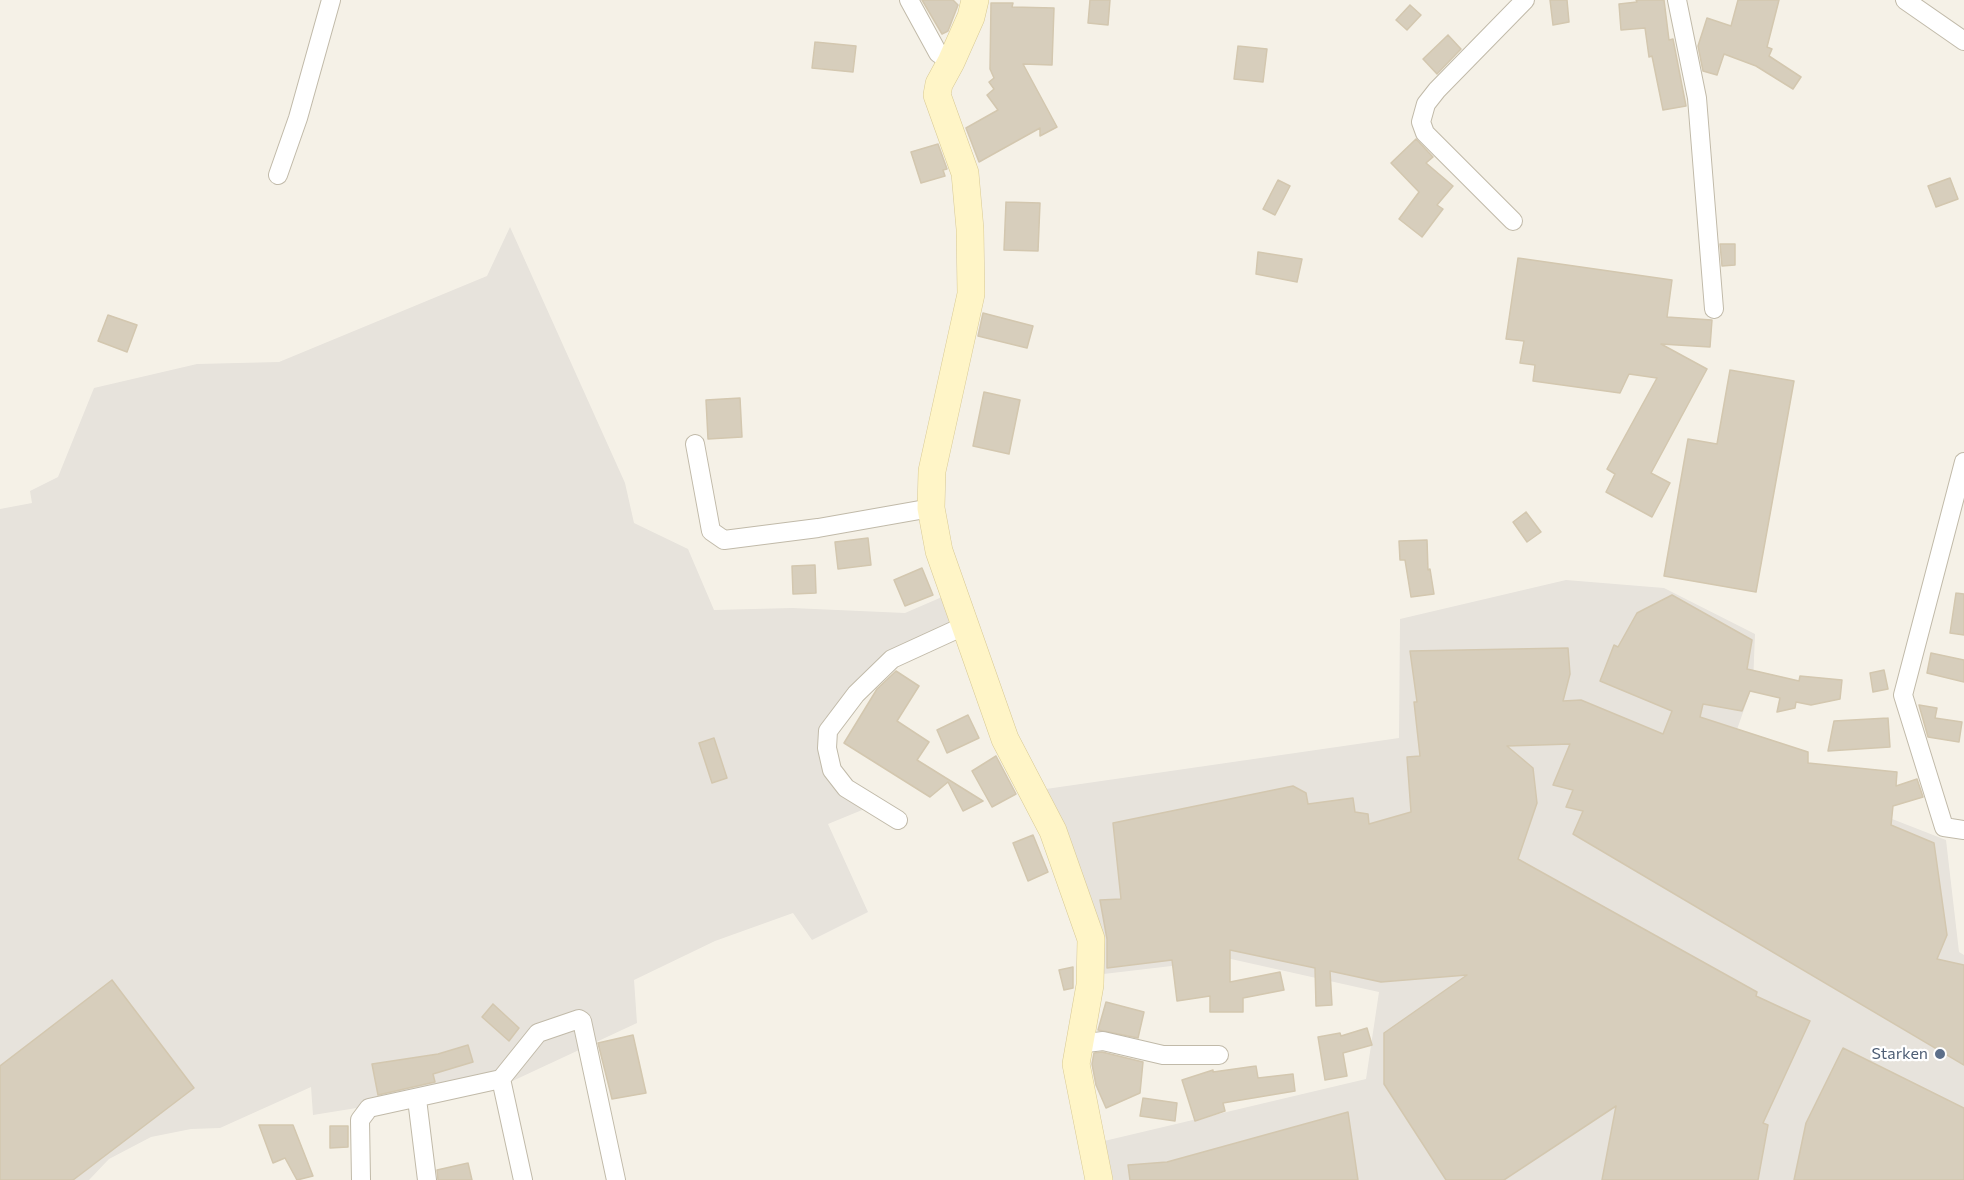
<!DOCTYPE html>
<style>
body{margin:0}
canvas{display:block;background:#f5f1e7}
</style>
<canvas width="1964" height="1180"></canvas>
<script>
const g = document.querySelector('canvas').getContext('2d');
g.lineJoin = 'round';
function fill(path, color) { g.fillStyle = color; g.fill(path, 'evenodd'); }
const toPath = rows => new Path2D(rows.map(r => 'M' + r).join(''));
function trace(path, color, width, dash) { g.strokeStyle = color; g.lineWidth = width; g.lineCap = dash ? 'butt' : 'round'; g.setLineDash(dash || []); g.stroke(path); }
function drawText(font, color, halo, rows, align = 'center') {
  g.font = font + ' Commissioner,sans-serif'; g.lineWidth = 4.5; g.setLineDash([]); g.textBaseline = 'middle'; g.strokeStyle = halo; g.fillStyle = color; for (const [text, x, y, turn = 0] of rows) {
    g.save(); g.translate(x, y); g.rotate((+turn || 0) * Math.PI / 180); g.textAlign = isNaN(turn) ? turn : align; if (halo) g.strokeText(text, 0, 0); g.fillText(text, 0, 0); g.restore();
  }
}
fill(toPath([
 [510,227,625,483,634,523,688,549,714,610,792,608,905,613,942,597,953,622,880,658,850,688,824,720,824,773,867,808,828,824,868,912,812,940,793,913,715,941,634,980,637,1023,506,1084,313,1115,311,1087,220,1128,191,1129,151,1137,109,1159,89,1180,0,1180,0,509,32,503,30,491,58,477,94,388,197,364,279,362,487,276],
 [1566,580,1664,588,1755,634,1753,684,1728,755,1946,840,1959,952,1964,955,1964,1180,1105,1180,1100,1142,1366,1079,1379,992,1231,959,1095,975,1046,789,1399,738,1400,619]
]), '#e7e3dc');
const building = toPath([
 [922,0,953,0,958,5,948,31,942,34,922,0],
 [1090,0,1110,0,1108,25,1088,23,1090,0],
 [1550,0,1567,0,1569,22,1553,25,1550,0],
 [1636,0,1664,0,1669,40,1673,39,1686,106,1663,110,1652,56,1649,57,1645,28,1621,30,1619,4,1637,2,1636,0],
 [1738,0,1779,0,1767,47,1772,49,1769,56,1801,77,1793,89,1756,66,1724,54,1717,75,1703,71,1698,46,1707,18,1731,26,1738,0],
 [991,3,1013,3,1012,7,1054,8,1052,65,1023,64,1057,127,1040,136,1040,128,979,162,966,128,998,110,987,95,994,89,989,82,994,78,990,69,991,3],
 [1410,5,1421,15,1407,30,1396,20,1410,5],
 [1448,35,1461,49,1437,74,1423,59,1448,35],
 [815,42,856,46,853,72,812,68,815,42],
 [1238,46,1267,49,1263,82,1234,79,1238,46],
 [1416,139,1433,157,1426,163,1453,186,1437,205,1443,209,1422,237,1399,219,1419,192,1391,163,1416,139],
 [938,144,947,169,943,170,945,176,921,183,911,152,938,144],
 [1950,178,1958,199,1936,207,1928,186,1950,178],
 [1278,180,1290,186,1275,215,1263,209,1278,180],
 [1006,202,1040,203,1038,251,1004,250,1006,202],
 [1720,244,1735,244,1735,265,1722,266,1720,244],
 [1258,252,1302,259,1297,282,1256,274,1258,252],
 [1518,258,1672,280,1667,317,1712,320,1710,347,1661,344,1707,369,1651,473,1670,483,1652,517,1606,492,1615,474,1607,469,1657,378,1629,374,1620,393,1533,381,1535,365,1520,363,1524,341,1506,339,1518,258],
 [983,313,1033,326,1027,348,978,336,983,313],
 [108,315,137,325,127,352,98,341,108,315],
 [1730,370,1794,381,1756,592,1664,576,1688,439,1717,444,1730,370],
 [984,392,1020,400,1009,454,973,446,984,392],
 [740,398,742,437,708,439,706,400,740,398],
 [1526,512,1541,532,1527,542,1513,522,1526,512],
 [868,538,871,565,838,569,835,542,868,538],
 [1427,540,1428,570,1430,569,1434,594,1411,597,1405,560,1400,560,1399,541,1427,540],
 [815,565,816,593,793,594,792,566,815,565],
 [922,568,933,595,905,606,894,580,922,568],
 [1956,593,1964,594,1964,635,1950,633,1956,593],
 [1672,595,1752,640,1747,669,1799,681,1800,676,1842,680,1840,699,1811,705,1796,702,1795,708,1777,712,1780,698,1750,691,1742,711,1703,704,1700,717,1808,752,1808,763,1897,772,1896,786,1917,779,1923,797,1893,806,1891,825,1934,843,1947,935,1937,959,1964,965,1964,1065,1573,834,1583,811,1566,807,1573,790,1553,785,1570,744,1507,746,1533,768,1537,803,1518,859,1757,992,1756,996,1810,1021,1763,1123,1768,1125,1758,1180,1602,1180,1616,1106,1504,1180,1446,1180,1384,1084,1384,1033,1467,975,1381,982,1330,971,1332,1005,1316,1006,1315,968,1230,950,1230,982,1280,972,1284,990,1243,998,1243,1012,1210,1012,1210,996,1177,1001,1172,960,1107,968,1107,939,1100,900,1121,899,1113,823,1293,786,1306,793,1308,804,1353,798,1355,812,1368,814,1369,824,1411,812,1407,757,1420,756,1414,702,1417,702,1410,651,1568,648,1570,674,1563,701,1581,700,1663,734,1672,711,1600,681,1614,645,1618,647,1637,613,1672,595],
 [1931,653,1964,660,1964,682,1927,673,1931,653],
 [1884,670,1888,689,1873,692,1870,673,1884,670],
 [896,671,919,686,897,721,929,742,917,760,983,801,963,811,948,782,930,797,844,743,877,689,896,671],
 [1919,705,1937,708,1935,718,1962,722,1959,742,1928,737,1919,705],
 [968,715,979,738,947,753,937,730,968,715],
 [1888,718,1890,747,1828,751,1834,721,1888,718],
 [714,738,727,778,712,783,699,743,714,738],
 [996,756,1016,794,992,807,972,771,996,756],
 [1033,835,1048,872,1028,881,1013,843,1033,835],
 [1073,967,1073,988,1064,990,1059,970,1073,967],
 [112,980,194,1088,73,1180,0,1180,0,1066,112,980],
 [1106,1002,1144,1012,1138,1038,1098,1030,1106,1002],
 [493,1004,519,1028,509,1041,482,1017,493,1004],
 [1367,1028,1372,1045,1343,1053,1347,1076,1325,1080,1318,1037,1340,1033,1341,1036,1367,1028],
 [633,1035,646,1093,612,1099,598,1043,633,1035],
 [468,1045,473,1062,433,1074,435,1082,378,1095,372,1064,438,1054,468,1045],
 [1843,1048,1964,1108,1964,1180,1794,1180,1806,1123,1843,1048],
 [1102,1052,1143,1062,1140,1093,1106,1108,1096,1085,1092,1064,1094,1053,1102,1052],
 [1256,1066,1258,1078,1293,1074,1295,1091,1223,1103,1225,1111,1195,1121,1182,1080,1213,1070,1213,1072,1256,1066],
 [1143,1098,1177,1103,1175,1121,1140,1116,1143,1098],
 [1348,1112,1358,1180,1130,1180,1128,1165,1167,1162,1348,1112],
 [259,1125,293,1125,313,1176,297,1180,285,1158,273,1163,259,1125],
 [330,1126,348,1126,348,1147,330,1148,330,1126],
 [468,1163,472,1180,438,1180,437,1170,468,1163]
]);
fill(building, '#d7cebc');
trace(building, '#d3c7af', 1.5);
const street = toPath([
 [909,0,938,53,951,62],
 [1677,0,1697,98,1714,309],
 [1905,0,1964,41],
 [278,175,298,118,331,0],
 [1513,221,1425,133,1421,122,1426,104,1437,90,1525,0],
 [695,444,711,531,724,540,818,528,931,508],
 [1964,462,1903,695,1944,827,1964,830],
 [898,820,846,788,832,770,827,748,828,731,856,694,892,659,964,626],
 [1078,1044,1103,1041,1163,1055,1219,1055],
 [501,1079,523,1180],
 [417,1099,427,1180],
 [361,1180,360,1120,369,1108,501,1079,538,1033,579,1019,582,1021,616,1180]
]);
const secondary = toPath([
 [975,0,971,17,951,62,939,84,937,95,965,173,970,229,971,294,932,471,931,508,939,551,1005,739,1053,831,1091,939,1090,985,1076,1064,1099,1180]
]);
trace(street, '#c1baa9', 20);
trace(secondary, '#d8c994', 28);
trace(street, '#fff', 18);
trace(secondary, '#fff5c7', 27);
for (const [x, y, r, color] of [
 [1940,1054,6,"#5c6f8a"]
]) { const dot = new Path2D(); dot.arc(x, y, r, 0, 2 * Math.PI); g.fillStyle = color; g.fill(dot); trace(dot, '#fff', 2); }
drawText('16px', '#4e5e75', '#fff', [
 ["Starken",1928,1054]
], 'right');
</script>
